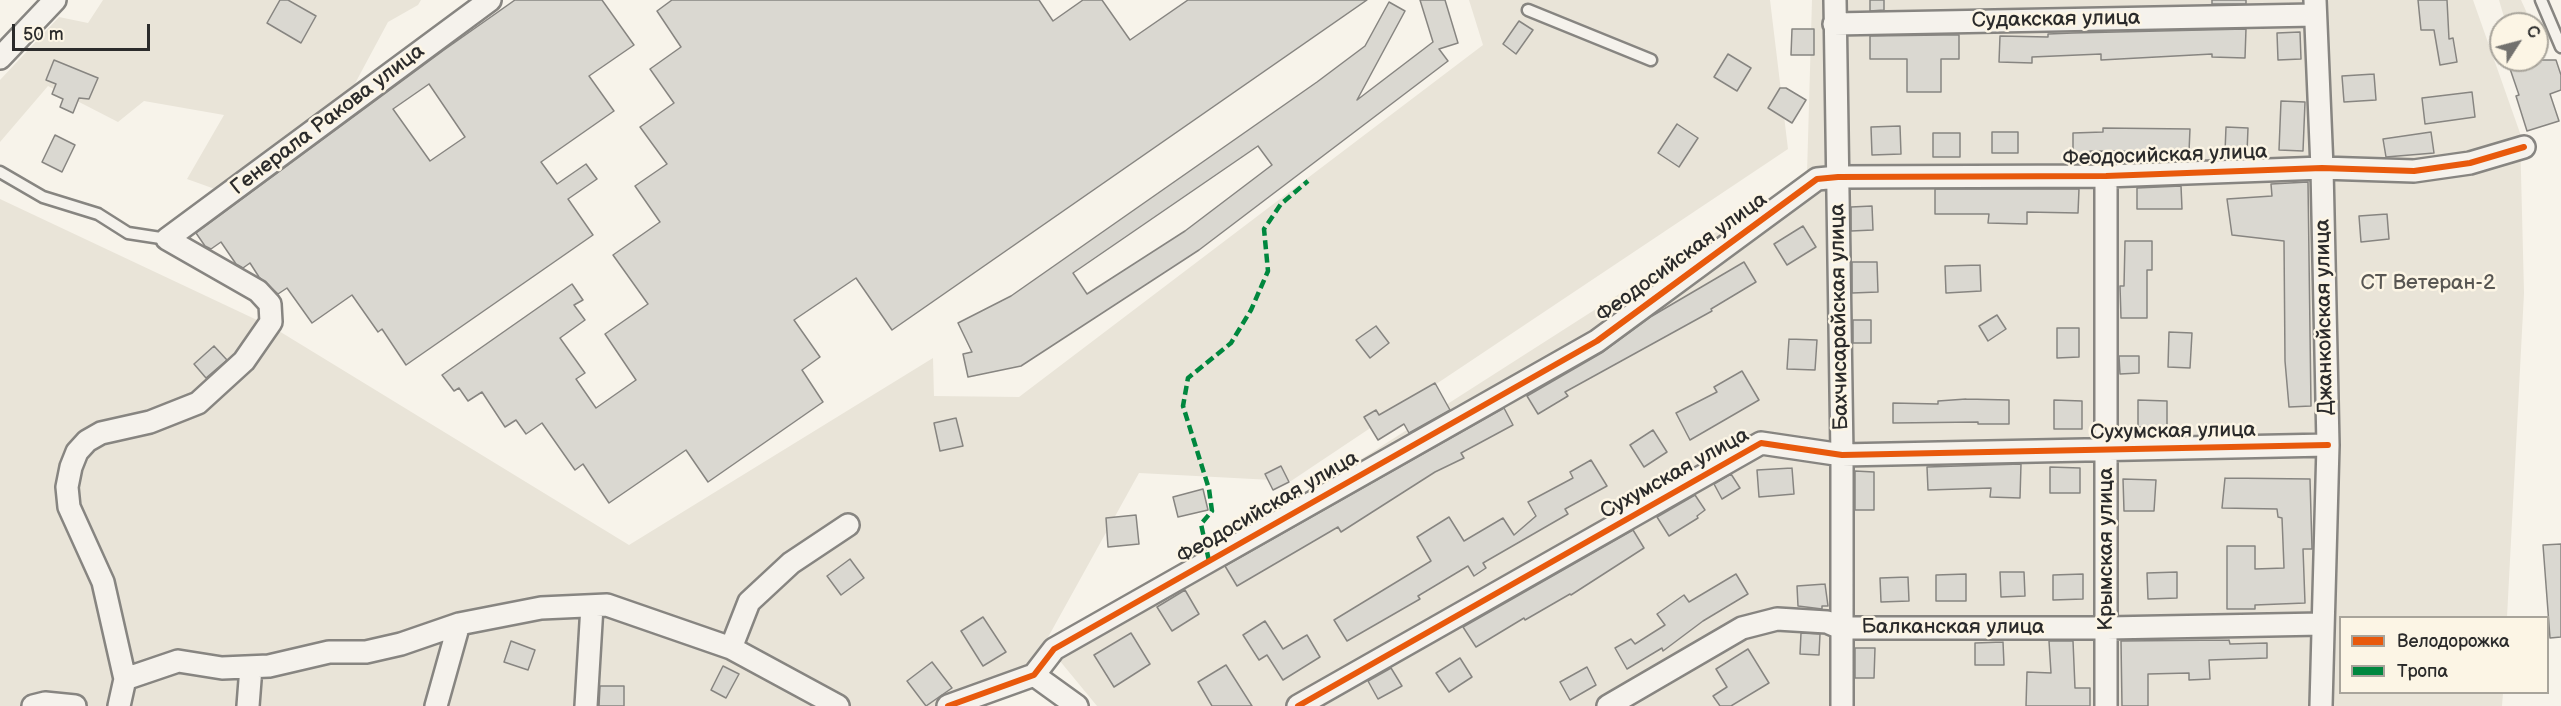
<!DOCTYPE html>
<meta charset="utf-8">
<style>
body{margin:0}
#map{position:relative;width:2561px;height:706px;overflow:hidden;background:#f7f3ea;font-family:"Balsamiq Sans",sans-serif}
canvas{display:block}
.legend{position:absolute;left:2339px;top:616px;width:210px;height:78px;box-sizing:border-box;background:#fcf5e5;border:2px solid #a8a49b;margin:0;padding:8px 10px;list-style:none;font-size:18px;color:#2b2b2b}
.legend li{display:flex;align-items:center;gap:12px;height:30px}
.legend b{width:30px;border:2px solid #a8a49b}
.north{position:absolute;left:2489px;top:12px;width:60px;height:60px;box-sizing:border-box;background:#fcf5e5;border:2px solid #a8a49b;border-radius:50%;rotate:54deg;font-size:16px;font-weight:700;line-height:24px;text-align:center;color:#2b2b2b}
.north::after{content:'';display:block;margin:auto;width:21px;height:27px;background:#72716e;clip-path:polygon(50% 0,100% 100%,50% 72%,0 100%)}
.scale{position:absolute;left:12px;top:24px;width:138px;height:27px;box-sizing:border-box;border:3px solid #2b2b2b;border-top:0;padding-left:8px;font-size:18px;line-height:21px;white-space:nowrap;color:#2b2b2b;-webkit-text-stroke:4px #fcf5e5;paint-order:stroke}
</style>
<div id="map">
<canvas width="2561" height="706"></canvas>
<ul class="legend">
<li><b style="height:8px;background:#e8590c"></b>Велодорожка</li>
<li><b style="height:8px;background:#00873e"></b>Тропа</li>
</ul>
<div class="north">С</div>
<div class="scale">50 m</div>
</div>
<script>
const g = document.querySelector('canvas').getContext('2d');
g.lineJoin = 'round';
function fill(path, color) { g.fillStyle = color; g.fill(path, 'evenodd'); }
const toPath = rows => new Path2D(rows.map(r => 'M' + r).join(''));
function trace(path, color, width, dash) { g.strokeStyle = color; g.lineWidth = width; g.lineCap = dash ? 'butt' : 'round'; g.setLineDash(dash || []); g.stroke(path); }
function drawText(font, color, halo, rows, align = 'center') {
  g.font = font + ' "Balsamiq Sans",sans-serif'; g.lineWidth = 5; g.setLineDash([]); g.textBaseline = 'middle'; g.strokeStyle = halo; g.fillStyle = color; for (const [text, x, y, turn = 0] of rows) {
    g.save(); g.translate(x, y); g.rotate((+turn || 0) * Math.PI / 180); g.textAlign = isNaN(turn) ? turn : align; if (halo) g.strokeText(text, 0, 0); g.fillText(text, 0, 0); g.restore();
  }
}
fill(toPath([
 [103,0,421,0,418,5,388,22,344,104,226,193,187,179,224,115,144,101,118,122,48,86,0,142,0,80,59,17,88,23],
 [1469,0,1770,0,1788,149,1291,481,1139,473,1031,668,942,706,0,706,0,199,274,328,629,545,933,358,934,396,1019,397,1483,45],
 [1728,54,1737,91,1714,77],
 [1677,124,1698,138,1679,167,1658,153],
 [1376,326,1389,343,1370,357,1357,340],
 [1812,0,2318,0,2320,706,1097,706,1055,655,1807,174],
 [2327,0,2473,0,2520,133,2524,293,2507,617,2340,618,2340,692,2503,693,2502,706,2332,706,2334,356],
 [2499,0,2521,0,2532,24,2506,24]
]), '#e9e4d8');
const building = toPath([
 [280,0,288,0,316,16,301,43,267,23,280,0],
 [515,0,602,0,634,45,589,76,614,111,541,162,557,184,586,164,597,179,568,199,593,235,406,365,382,329,378,332,352,295,312,323,287,288,278,294,259,277,250,263,243,268,236,264,221,242,211,249,205,246,196,233,444,50,515,0],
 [429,84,465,137,430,161,393,109,429,84],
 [672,0,1039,0,1053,21,1083,0,1102,0,1130,40,1188,0,1367,0,892,330,856,278,794,320,820,357,802,370,823,402,708,482,686,450,609,503,583,464,575,470,542,423,526,434,516,420,505,427,482,392,468,401,459,388,454,391,442,375,572,284,583,300,574,305,585,320,560,338,585,373,576,379,596,408,636,380,605,334,648,304,613,255,660,222,635,186,667,164,640,127,674,103,650,69,681,47,657,11,672,0],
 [1420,0,1445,0,1458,43,1439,49,1448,61,1199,250,1021,366,968,377,963,354,972,352,958,323,1011,296,1317,82,1365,46,1389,2,1405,11,1357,100,1433,42,1420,0],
 [1258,146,1272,165,1185,231,1087,294,1073,273,1258,146],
 [1870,0,1884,0,1884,10,1870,11,1870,0],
 [2212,0,2246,0,2246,4,2212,4,2212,0],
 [2418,0,2447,0,2449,39,2453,38,2457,62,2440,65,2434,30,2421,30,2418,0],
 [1519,21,1533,30,1516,54,1503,44,1519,21],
 [1792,29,1814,29,1814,55,1791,55,1792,29],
 [2246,29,2245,58,2212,57,2212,54,2101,60,2101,54,2032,57,2032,63,1999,62,2000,36,2048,37,2048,34,2073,33,2246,29],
 [2300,32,2301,59,2278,60,2277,33,2300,32],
 [1943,35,1959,35,1959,59,1941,59,1941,92,1907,92,1907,59,1870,59,1870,36,1943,35],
 [1728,54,1751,68,1737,91,1714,77,1728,54],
 [54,60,98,78,89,99,79,98,73,113,60,107,63,99,52,94,56,84,46,80,54,60],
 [2507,60,2556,60,2561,75,2561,90,2550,94,2559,121,2527,131,2516,96,2519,95,2507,60],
 [2374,74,2376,100,2344,102,2342,76,2374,74],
 [1780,88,1786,88,1806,100,1792,123,1768,108,1780,88],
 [2472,92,2475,117,2425,124,2422,98,2472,92],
 [2281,101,2305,102,2303,151,2279,150,2281,101],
 [1677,124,1698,138,1679,167,1658,153,1677,124],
 [1900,126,1901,154,1872,155,1871,127,1900,126],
 [2226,127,2248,128,2247,153,2225,152,2226,127],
 [2103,128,2190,129,2189,152,2090,151,2091,160,2073,159,2073,133,2103,132,2103,128],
 [1992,132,2018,132,2018,153,1992,153,1992,132],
 [2431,132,2434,153,2386,157,2383,139,2431,132],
 [1933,133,1960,133,1960,157,1933,157,1933,133],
 [55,135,75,145,62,172,42,162,55,135],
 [2308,182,2311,406,2289,407,2285,361,2284,241,2232,235,2227,199,2272,196,2271,184,2308,182],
 [2181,186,2182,209,2137,209,2137,188,2181,186],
 [1935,189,2079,189,2078,213,2027,212,2027,224,1988,223,1989,214,1935,214,1935,189],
 [1872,206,1873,230,1851,231,1851,207,1872,206],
 [2387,214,2389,239,2361,242,2359,216,2387,214],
 [1803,226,1816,247,1787,265,1774,244,1803,226],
 [2125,241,2152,241,2152,270,2147,270,2147,318,2121,318,2120,286,2124,286,2125,241],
 [1744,262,1756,282,1711,309,1712,311,1565,392,1568,396,1538,414,1527,396,1603,352,1652,316,1744,262],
 [1852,262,1877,262,1878,292,1852,293,1852,262],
 [1980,265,1981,291,1946,293,1945,266,1980,265],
 [1997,315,2006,329,1988,341,1979,326,1997,315],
 [1853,320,1871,320,1871,343,1853,343,1853,320],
 [1376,326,1389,343,1370,358,1356,340,1376,326],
 [2057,328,2079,328,2079,357,2057,358,2057,328],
 [2169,332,2192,333,2190,368,2168,367,2169,332],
 [1789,339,1817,340,1815,370,1787,369,1789,339],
 [214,346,227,360,206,378,194,364,214,346],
 [2119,356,2139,356,2139,373,2120,374,2119,356],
 [1742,371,1759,400,1690,440,1676,413,1717,392,1714,387,1742,371],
 [1435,383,1450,410,1409,433,1404,424,1378,440,1364,417,1376,410,1379,415,1435,383],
 [1966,399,2009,400,2009,424,1978,424,1978,422,1893,423,1893,403,1938,404,1938,401,1966,399],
 [2054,400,2082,401,2082,429,2054,429,2054,400],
 [2138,400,2167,401,2167,427,2138,427,2138,400],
 [1504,408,1513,425,1461,453,1464,458,1435,472,1341,532,1338,527,1237,586,1225,566,1504,408],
 [956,418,963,446,940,451,934,423,956,418],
 [1653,430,1667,452,1644,467,1630,445,1653,430],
 [1591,460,1607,486,1565,509,1568,514,1483,563,1486,568,1474,576,1468,566,1418,596,1420,599,1347,641,1334,620,1431,561,1417,537,1449,517,1464,541,1503,518,1514,535,1536,516,1528,502,1573,478,1570,472,1591,460],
 [2021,464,2020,498,1990,497,1991,488,1928,490,1927,467,2021,464],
 [1281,466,1289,482,1273,490,1265,474,1281,466],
 [2050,467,2080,468,2080,493,2050,493,2050,467],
 [1792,468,1794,494,1759,497,1757,470,1792,468],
 [1855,471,1874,472,1874,510,1855,510,1855,471],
 [1731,474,1740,488,1722,499,1714,484,1731,474],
 [2225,478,2310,479,2312,549,2303,549,2305,603,2255,605,2255,609,2227,609,2227,546,2255,546,2255,569,2284,568,2282,518,2278,517,2277,509,2222,508,2225,478],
 [2123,479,2156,480,2154,511,2124,511,2123,479],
 [1203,489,1208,510,1178,517,1173,497,1203,489],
 [1695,495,1705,510,1697,516,1698,518,1669,536,1657,517,1695,495],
 [1136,515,1139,544,1108,547,1106,518,1136,515],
 [1633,530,1644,548,1571,595,1570,594,1525,620,1524,618,1476,647,1463,627,1633,530],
 [2561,544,2561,637,2550,638,2543,545,2561,544],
 [850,559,864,578,841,595,827,576,850,559],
 [2000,572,2024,572,2025,596,2001,597,2000,572],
 [2177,572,2177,598,2148,599,2147,573,2177,572],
 [1736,574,1748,594,1703,621,1663,651,1662,648,1627,669,1615,648,1631,639,1635,644,1665,625,1657,614,1684,595,1689,602,1736,574],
 [1966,574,1966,601,1936,601,1936,575,1966,574],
 [2083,574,2083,599,2053,600,2053,575,2083,574],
 [1908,577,1909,601,1881,602,1880,578,1908,577],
 [1825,584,1828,606,1822,606,1822,609,1798,606,1797,586,1825,584],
 [1185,590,1199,614,1172,631,1157,607,1185,590],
 [983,617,1006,652,983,666,961,631,983,617],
 [1265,621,1283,649,1307,635,1320,657,1283,680,1267,655,1259,660,1243,635,1265,621],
 [1131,633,1150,664,1114,687,1094,655,1131,633],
 [1801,633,1820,634,1819,655,1800,654,1801,633],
 [2229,640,2230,644,2267,643,2267,658,2209,660,2210,679,2189,680,2189,673,2148,674,2148,706,2122,706,2121,641,2229,640],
 [511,641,535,650,528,670,504,662,511,641],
 [2049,641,2073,641,2075,688,2090,688,2090,706,2026,706,2027,672,2051,673,2049,641],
 [2003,642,2004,665,1975,665,1975,643,2003,642],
 [1855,648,1875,648,1874,678,1855,678,1855,648],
 [1748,649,1769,683,1731,706,1720,706,1713,696,1727,687,1716,669,1748,649],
 [1460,658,1472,677,1449,692,1436,673,1460,658],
 [932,662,952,688,926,706,907,681,932,662],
 [1226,665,1252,706,1212,706,1198,682,1226,665],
 [723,666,739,674,726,698,711,690,723,666],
 [1587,667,1596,685,1570,700,1560,682,1587,667],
 [1391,668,1402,686,1378,699,1368,681,1391,668],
 [600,686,624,686,624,706,599,706,600,686]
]);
fill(building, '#dad8d1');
trace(building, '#878581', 1.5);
const service = toPath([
 [2541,0,2561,47],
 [1528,10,1651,60],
 [0,172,43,197,98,214,128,233,167,239]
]);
const minor = toPath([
 [1835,0,1842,455,1842,706],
 [2315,0,2322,168,2328,445,2321,706],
 [1834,24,2315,15],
 [0,58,55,0],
 [2106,176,2106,706],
 [731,648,749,602,791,563,848,525],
 [1034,675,1077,706],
 [125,679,178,661,222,668,269,666,329,652,366,652,401,644,459,624,541,608,607,605,731,648,838,706],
 [33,706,45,703,75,706],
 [119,706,125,679,103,582,69,507,67,487,71,467,77,452,87,441,101,433,150,422,198,403,244,361,271,322,270,304,258,291,167,239,490,0],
 [248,706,251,667],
 [436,706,459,624],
 [586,706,592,606],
 [948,706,1034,675,1054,649,1597,341,1817,179,1838,177,2106,176,2322,168,2414,171,2470,163,2524,147],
 [1298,706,1761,443,1842,455,2328,445],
 [1608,706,1742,628,1777,619,1827,622,1841,628,2107,628,2322,624]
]);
trace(service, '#878581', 15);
trace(minor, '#878581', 26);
trace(service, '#f5f2ec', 10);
trace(minor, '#f5f2ec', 21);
trace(toPath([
 [1209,561,1201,524,1212,511,1209,489,1183,406,1188,378,1231,343,1251,310,1268,271,1264,229,1281,204,1308,181]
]), '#00873e', 4.5, [9, 4.5]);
trace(toPath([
 [948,706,1034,675,1054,649,1597,341,1817,179,1838,177,2106,176,2322,168,2414,171,2470,163,2524,147],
 [1298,706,1761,443,1842,455,2328,445]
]), '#e8590c', 6);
drawText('21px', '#2b2b2b', '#fcf5e5', [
 ["Судакская улица",2056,20,-1],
 ["Генерала Ракова улица",328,120,-37],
 ["Феодосийская улица",2165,156,-2],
 ["Феодосийская улица",1682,258,-36],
 ["Бахчисарайская улица",1840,317,-91],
 ["Джанкойская улица",2325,317,-91],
 ["Сухумская улица",2173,432,-1],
 ["Сухумская улица",1675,474,-29],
 ["Феодосийская улица",1268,508,-30],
 ["Крымская улица",2107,549,-90],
 ["Балканская улица",1953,628]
]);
drawText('21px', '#585653', '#fcf5e5', [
 ["СТ Ветеран-2",2428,284]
]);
</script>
